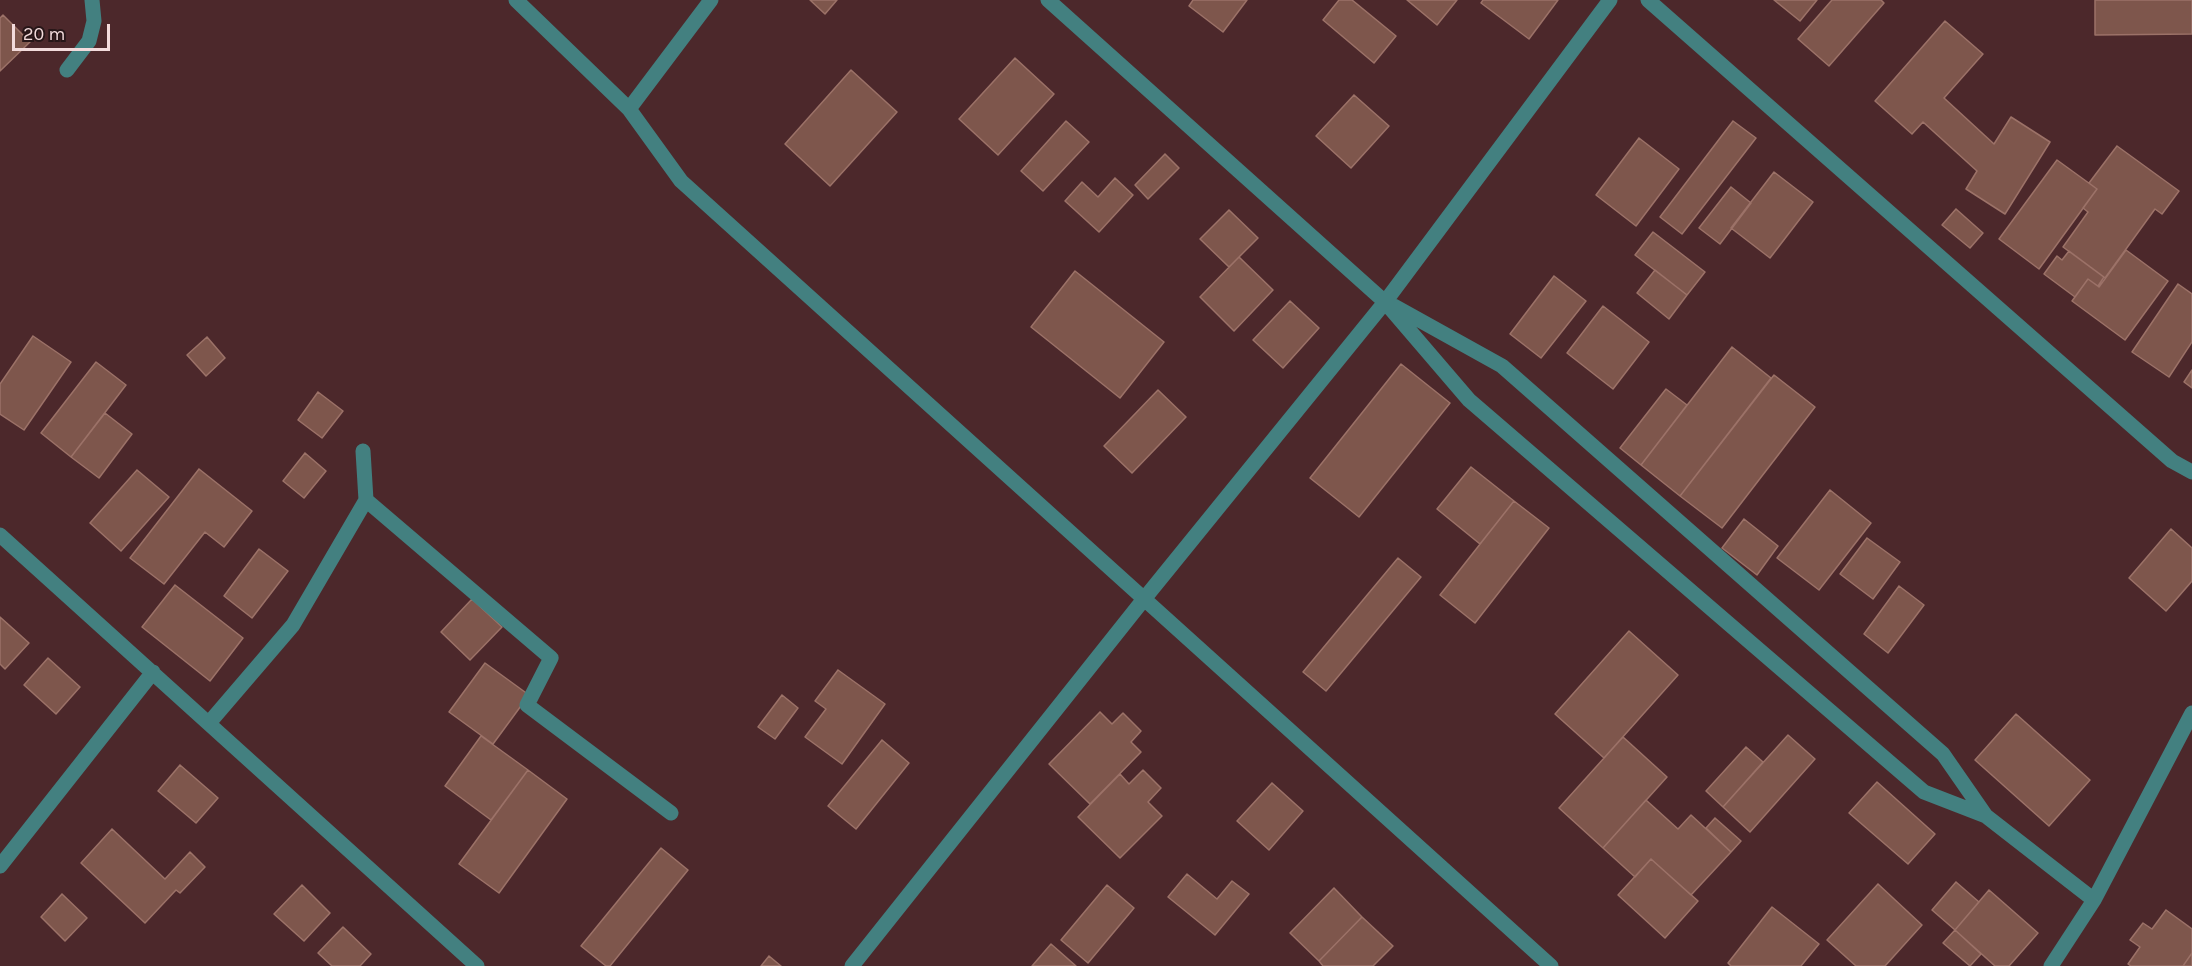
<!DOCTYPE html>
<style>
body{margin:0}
#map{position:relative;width:2192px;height:966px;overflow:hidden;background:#4c282b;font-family:Karla,sans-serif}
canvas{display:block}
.scale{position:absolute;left:12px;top:24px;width:98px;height:27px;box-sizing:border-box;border:3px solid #f3dbdc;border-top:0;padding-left:8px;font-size:18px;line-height:21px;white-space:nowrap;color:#f3dbdc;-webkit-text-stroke:4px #271618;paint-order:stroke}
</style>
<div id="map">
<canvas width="2192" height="966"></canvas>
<div class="scale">20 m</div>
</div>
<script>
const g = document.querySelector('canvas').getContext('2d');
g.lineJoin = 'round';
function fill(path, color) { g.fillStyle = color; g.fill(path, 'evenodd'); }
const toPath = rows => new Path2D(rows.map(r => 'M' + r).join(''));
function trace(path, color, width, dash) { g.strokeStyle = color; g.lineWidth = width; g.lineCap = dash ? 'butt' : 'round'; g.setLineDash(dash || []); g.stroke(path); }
const building = toPath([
 [810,0,837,0,825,14,810,0],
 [1193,0,1247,0,1223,32,1189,6,1193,0],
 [1339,0,1352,0,1396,36,1374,63,1323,20,1339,0],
 [1407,0,1457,0,1437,25,1407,0],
 [1483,0,1558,0,1529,39,1481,3,1483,0],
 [1774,0,1817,0,1800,21,1774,0],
 [1832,0,1881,0,1884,3,1829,66,1798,39,1832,0],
 [2095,0,2192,0,2192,34,2095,35,2095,0],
 [3,15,30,42,0,71,0,18,3,15],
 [1945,21,1983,54,1944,98,1994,144,2011,117,2050,142,2005,214,1966,189,1977,171,1923,122,1912,134,1875,101,1945,21],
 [1015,58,1054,94,998,155,959,119,1015,58],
 [851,70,897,112,830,186,785,144,851,70],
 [1354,95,1389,126,1351,168,1316,136,1354,95],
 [1066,121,1089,142,1043,191,1021,171,1066,121],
 [1733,121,1756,138,1682,234,1660,217,1733,121],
 [1639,138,1679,169,1636,226,1596,195,1639,138],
 [2117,146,2179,191,2162,214,2155,209,2105,278,2063,247,2088,212,2083,208,2097,189,2089,183,2117,146],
 [1165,154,1179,168,1148,199,1135,185,1165,154],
 [2057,160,2097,189,2039,269,1999,239,2057,160],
 [1774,172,1813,202,1770,258,1731,228,1774,172],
 [1115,178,1133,195,1099,232,1065,201,1082,182,1098,197,1115,178],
 [1731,187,1751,203,1720,244,1699,228,1731,187],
 [1956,209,1983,233,1970,248,1942,225,1956,209],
 [1229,210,1258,238,1229,267,1200,239,1229,210],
 [1653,232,1705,272,1687,295,1635,255,1653,232],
 [2126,250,2168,281,2125,340,2072,301,2088,279,2099,287,2126,250],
 [2069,251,2104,277,2098,286,2088,279,2075,297,2044,274,2057,256,2062,260,2069,251],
 [1239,257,1273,290,1234,331,1200,297,1239,257],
 [1655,270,1687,295,1669,319,1637,293,1655,270],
 [1075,271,1164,342,1120,398,1031,327,1075,271],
 [1554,276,1586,301,1541,358,1510,334,1554,276],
 [2178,284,2192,294,2192,342,2169,377,2132,352,2178,284],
 [1290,301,1319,328,1283,368,1253,340,1290,301],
 [1603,306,1649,342,1613,389,1567,353,1603,306],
 [33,336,71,362,24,430,0,414,0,384,33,336],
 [207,337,225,358,206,376,187,355,207,337],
 [1732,347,1771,378,1680,496,1641,465,1732,347],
 [96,362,126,385,71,457,41,433,96,362],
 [1401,364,1450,403,1359,517,1310,478,1401,364],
 [2192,370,2192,388,2184,382,2192,370],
 [1774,375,1815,407,1722,528,1680,496,1774,375],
 [1666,389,1687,405,1641,465,1620,448,1666,389],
 [1158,390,1186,417,1132,473,1104,446,1158,390],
 [318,392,343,411,322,438,298,420,318,392],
 [105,413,132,434,99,478,71,457,105,413],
 [305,453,326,471,304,498,283,481,305,453],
 [1471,467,1514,501,1480,544,1437,509,1471,467],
 [199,469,252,511,224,547,205,532,164,584,130,558,199,469],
 [137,470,169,497,121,551,90,523,137,470],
 [1830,490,1871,523,1819,590,1777,558,1830,490],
 [1514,501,1549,528,1475,623,1440,595,1514,501],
 [1744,519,1778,546,1757,575,1722,548,1744,519],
 [2171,529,2192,548,2192,581,2166,611,2129,578,2171,529],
 [1867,538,1900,562,1873,599,1840,574,1867,538],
 [259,549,288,571,252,618,224,596,259,549],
 [1398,558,1421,577,1326,691,1303,672,1398,558],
 [175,585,243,638,210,681,142,627,175,585],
 [1899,586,1924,605,1888,653,1864,634,1899,586],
 [472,599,502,627,470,660,441,632,472,599],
 [0,617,29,643,5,669,0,664,0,617],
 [1629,631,1678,675,1604,758,1555,714,1629,631],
 [48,658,80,687,56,714,24,685,48,658],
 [485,663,529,695,493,744,449,712,485,663],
 [838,670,885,704,842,764,805,737,826,709,815,701,838,670],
 [782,695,798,708,775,739,758,727,782,695],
 [1100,712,1112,724,1123,713,1141,731,1131,742,1141,752,1090,804,1049,764,1100,712],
 [2016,714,2090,780,2049,826,1975,760,2016,714],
 [1788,735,1815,759,1750,832,1723,807,1788,735],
 [481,736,528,770,491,820,445,786,481,736],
 [1623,737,1667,777,1603,848,1559,808,1623,737],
 [882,740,909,763,856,829,828,806,882,740],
 [1746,747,1763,762,1723,807,1706,791,1746,747],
 [180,765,218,798,196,823,158,791,180,765],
 [528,770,567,799,499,893,459,864,528,770],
 [1143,770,1161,788,1148,802,1162,816,1120,858,1078,817,1120,774,1129,784,1143,770],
 [1877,782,1935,834,1908,864,1849,813,1877,782],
 [1272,783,1303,811,1269,850,1237,821,1272,783],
 [1646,800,1678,829,1691,815,1731,852,1691,895,1651,859,1635,877,1603,848,1646,800],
 [1715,818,1741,841,1731,852,1706,828,1715,818],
 [112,829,165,879,190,852,205,867,180,893,176,890,145,923,81,863,112,829],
 [661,848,688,870,610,966,606,966,581,946,661,848],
 [1651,859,1698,901,1665,938,1618,895,1651,859],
 [1187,874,1217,899,1232,881,1249,894,1215,935,1168,897,1187,874],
 [1956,882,1979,902,1955,930,1932,910,1956,882],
 [1878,884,1922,925,1885,966,1856,966,1827,940,1878,884],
 [302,885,330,913,304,941,274,914,302,885],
 [1107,885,1134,908,1088,963,1061,940,1107,885],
 [1334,888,1362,917,1319,961,1290,933,1334,888],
 [1989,890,2038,933,2009,966,1995,966,1955,930,1989,890],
 [62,894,87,918,65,941,41,917,62,894],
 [1772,907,1819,944,1801,966,1731,966,1728,963,1772,907],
 [2166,910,2192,929,2192,953,2183,966,2131,966,2128,964,2140,947,2130,940,2143,923,2152,929,2166,910],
 [1362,917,1393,946,1373,966,1323,966,1319,961,1362,917],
 [343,927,371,954,360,966,332,966,318,953,343,927],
 [1955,930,1981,954,1970,966,1943,943,1955,930],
 [1051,944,1076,966,1032,966,1051,944],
 [2192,953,2192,966,2183,966,2192,953],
 [769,956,781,966,761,966,769,956]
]);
fill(building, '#7e564c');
trace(building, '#9c7268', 1.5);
trace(toPath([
 [516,0,629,109,681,181,1551,966],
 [1048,0,1385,302,1469,400,1924,792,1986,816,2094,900],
 [1648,0,2172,461,2192,472],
 [67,70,89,41,94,21,92,0],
 [629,109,711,0],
 [1394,306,1502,366,1943,754,1986,816],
 [366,500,551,658,527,705,671,813],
 [0,535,477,966],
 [209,723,293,625,366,500,363,451],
 [0,866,153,672],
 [852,966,1144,599,1385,302,1610,0],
 [2051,966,2094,900,2192,713]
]), '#438080', 15);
</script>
